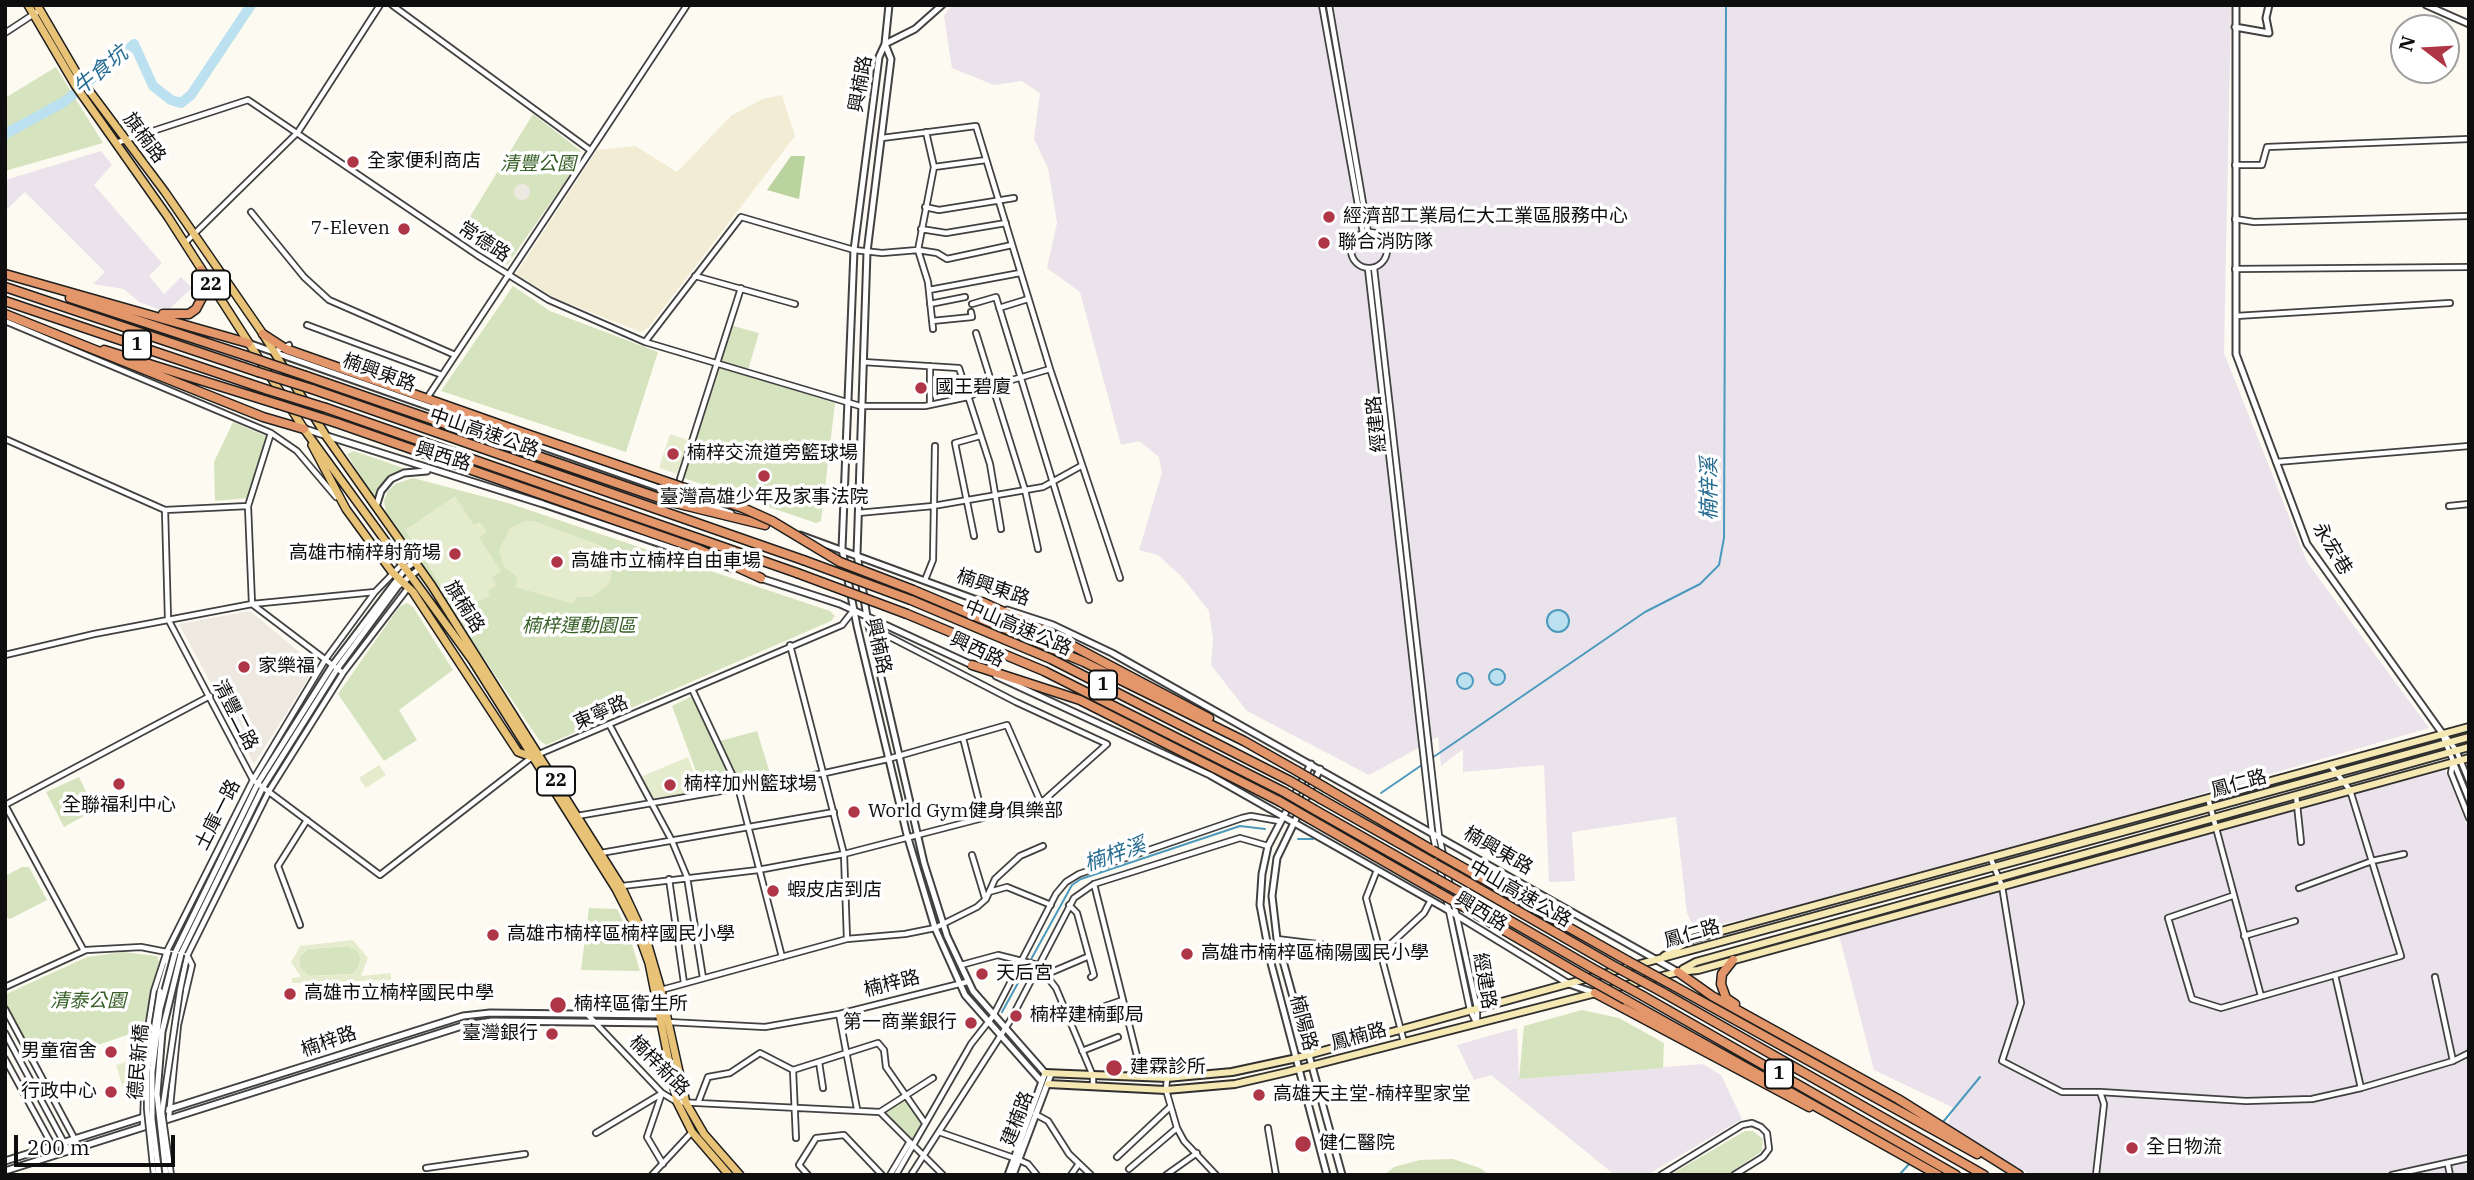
<!DOCTYPE html>
<meta charset="utf-8">
<style>
body{margin:0}
#map{position:relative;width:2474px;height:1180px;overflow:hidden;background:#fdfaf1;font-family:"IBM Plex Serif",serif}
canvas{display:block}
.frame{position:absolute;inset:0;border:7px solid #0e0e0e;pointer-events:none}
.north{position:absolute;left:2390px;top:14px;width:70px;height:70px;box-sizing:border-box;background:#fff;border:2px solid #9f9f9f;border-radius:50%;rotate:287deg;font-size:19px;font-weight:700;line-height:28px;text-align:center;color:#0e0e0e}
.north::after{content:'';display:block;margin:auto;width:24px;height:32px;background:#ae3646;clip-path:polygon(50% 0,100% 100%,50% 72%,0 100%)}
.scale{position:absolute;left:14px;top:1135px;width:161px;height:32px;box-sizing:border-box;border:4px solid #0e0e0e;border-top:0;padding-left:9px;font-size:21px;line-height:24px;white-space:nowrap;color:#0e0e0e;-webkit-text-stroke:5px #fff;paint-order:stroke}
</style>
<div id="map">
<canvas width="2474" height="1180"></canvas>
<div class="frame"></div>
<div class="north">N</div>
<div class="scale">200 m</div>
</div>
<script>
const g = document.querySelector('canvas').getContext('2d');
g.lineJoin = 'round';
function fill(path, color) { g.fillStyle = color; g.fill(path, 'evenodd'); }
const toPath = rows => new Path2D(rows.map(r => 'M' + r).join(''));
function trace(path, color, width, dash) { g.strokeStyle = color; g.lineWidth = width; g.lineCap = dash ? 'butt' : 'round'; g.setLineDash(dash || []); g.stroke(path); }
function drawText(font, color, halo, rows, align = 'center') {
  g.font = font + ' "IBM Plex Serif","Noto Sans TC",serif'; g.lineWidth = 7; g.setLineDash([]); g.textBaseline = 'middle'; g.strokeStyle = halo; g.fillStyle = color; for (const [text, x, y, turn = 0] of rows) {
    g.save(); g.translate(x, y); g.rotate((+turn || 0) * Math.PI / 180); g.textAlign = isNaN(turn) ? turn : align; if (halo) g.strokeText(text, 0, 0); g.fillText(text, 0, 0); g.restore();
  }
}
fill(toPath([
 [952,5,2231,5,2224,353,2307,562,2429,728,2073,831,1780,911,1695,930,1687,913,1676,817,1572,832,1575,881,1549,882,1544,765,1463,772,1463,749,1441,766,1438,737,1369,775,1247,711,1211,665,1213,639,1209,611,1182,577,1158,555,1139,550,1162,473,1159,457,1139,441,1121,445,1080,292,1047,268,1057,223,1048,168,1034,139,1040,93,1022,81,994,85,952,68,944,16],
 [101,151,112,165,94,185,162,263,149,276,164,294,181,277,192,288,166,312,139,302,124,289,93,284,105,272,25,192,5,211,5,180],
 [2445,770,2469,830,2469,1175,2031,1175,1946,1128,1954,1108,1874,1070,1839,935,2222,828],
 [1517,1028,1519,1079,1703,1064,1721,1075,1742,1119,1647,1175,1615,1175,1491,1075,1474,1080,1457,1045]
]), '#eae3eb');
fill(toPath([
 [782,95,795,136,648,328,641,332,555,298,516,274,597,150,635,146,677,172,732,115,763,99]
]), '#f1ecd3');
fill(toPath([
 [56,67,103,143,5,171,5,98],
 [533,114,581,151,581,159,507,265,460,233],
 [513,286,550,311,658,352,626,452,441,391],
 [730,325,759,333,747,373,717,364],
 [720,368,835,403,821,521,816,523,684,478],
 [233,422,268,437,248,498,215,501,214,462],
 [354,451,409,470,387,479,373,498,347,454],
 [413,478,508,503,830,611,835,616,831,621,546,745,539,740,386,513,384,501,388,491,395,484],
 [407,603,413,607,453,670,399,710,417,740,384,761,338,694,399,607],
 [694,695,738,787,704,793,672,706],
 [757,731,772,780,740,785,720,741],
 [79,777,95,810,64,827,46,792],
 [22,867,29,867,47,900,10,919,5,916,5,876],
 [589,908,617,909,628,931,640,971,581,970],
 [348,946,357,950,361,959,358,968,352,974,309,976,300,968,299,957,308,949],
 [123,952,157,956,159,961,143,1027,136,1032,59,1058,40,1058,29,1049,5,1005,6,994,87,957],
 [1582,1010,1619,1018,1664,1043,1663,1068,1519,1079,1524,1026],
 [905,1098,923,1123,911,1143,883,1112],
 [1745,1131,1753,1131,1763,1139,1762,1151,1727,1175,1670,1175],
 [1453,1159,1480,1168,1489,1175,1384,1175,1394,1167,1420,1160]
]), '#d5e4be');
fill(toPath([
 [791,156,805,156,799,199,767,190]
]), '#bbd39f');
fill(toPath([
 [670,434,688,440,677,474,659,468],
 [455,496,474,525,480,522,487,532,479,537,501,571,492,577,497,585,488,591,490,596,465,608,453,597,450,599,405,530],
 [525,521,534,521,602,546,612,564,611,579,606,587,591,597,576,597,574,604,515,587,518,578,504,567,499,550,510,528],
 [688,757,701,792,653,803,638,778],
 [379,765,386,775,366,788,359,778],
 [353,940,368,958,361,976,391,973,391,980,292,983,292,978,301,977,291,962,300,946],
 [348,946,357,950,361,959,358,968,352,974,309,976,300,968,299,957,308,949],
 [129,1061,136,1085,123,1089,116,1065]
]), '#e5ecce');
fill(toPath([
 '514 192a8 8 0 1 1 16 0a8 8 0 1 1-16 0Z',
 [250,611,316,666,254,764,179,624]
]), '#ede8e0');
const water = toPath([
 '1547 621a11 11 0 1 1 22 0a11 11 0 1 1-22 0Z',
 '1489 677a8 8 0 1 1 16 0a8 8 0 1 1-16 0Z',
 '1457 681a8 8 0 1 1 16 0a8 8 0 1 1-16 0Z'
]);
fill(water, '#bbe0ef');
trace(water, '#4b9abd', 2);
trace(toPath([
 [1381,793,1645,612,1700,584,1719,565,1724,538,1726,5],
 [1298,839,1313,839],
 [1002,1012,1072,885,1081,879,1240,826,1265,829],
 [1943,1122,1980,1077],
 [1899,1175,1911,1162]
]), '#4b9abd', 2);
trace(toPath([
 [5,134,64,102,134,44,153,86,171,100,181,103,191,95,251,5]
]), '#bbe0ef', 10);
const minor = toPath([
 [392,5,590,150],
 [1322,5,1363,233],
 [1329,5,1368,232],
 [5,33,40,10],
 [926,132,934,167,918,250,928,282,933,329],
 [882,138,976,126,1050,369,1120,578],
 [116,143,248,100,477,255,549,300,645,342,860,406,925,406,968,397,991,386,1050,369],
 [2235,165,2262,165,2267,147,2469,139],
 [934,167,986,160],
 [925,207,939,210,1014,198],
 [251,212,304,277,329,300,455,355],
 [2235,219,2254,222,2469,216],
 [921,229,946,233,1006,223],
 '1351 250a18 18 0 1 1 36 0a18 18 0 1 1-36 0Z',
 [185,243,298,132,380,5],
 [1374,268,1439,836,1477,1008,1477,1023],
 [1368,269,1432,831,1470,1010,1477,1024],
 [2235,269,2469,267],
 [695,276,795,304],
 [929,290,1020,273],
 [930,304,965,297],
 [972,304,996,297,1089,600],
 [999,308,1028,299],
 [2236,316,2450,303],
 [5,321,271,433,297,451,336,497],
 [932,321,972,317,971,312],
 [307,325,442,375],
 [976,333,1025,490,1038,549],
 [645,342,741,217,854,250,882,253,918,250,937,253,947,259,1012,245],
 [274,352,289,345],
 [863,362,959,368,990,464,1001,529],
 [429,395,687,5],
 [930,405,930,366],
 [271,433,248,506,252,604,343,673],
 [5,439,165,510,248,506],
 [2276,462,2469,446],
 [680,479,741,288],
 [2449,506,2469,504],
 [165,510,168,619,253,780,380,875,532,757,842,625,853,611],
 [858,513,933,506,1043,487,1081,466],
 [974,536,955,443,980,436],
 [925,580,933,560,935,446],
 [790,645,844,854,847,939],
 [5,655,94,634,252,604,375,592],
 [692,689,738,787,782,957],
 [609,724,672,841,687,877,703,978],
 [2443,733,2456,750,2469,781],
 [2442,734,2469,800],
 [963,738,983,817],
 [2453,762,2451,773,2469,818],
 [2296,795,2301,842],
 [2208,798,2261,996],
 [5,805,210,696],
 [5,805,84,951],
 [577,816,825,773,888,759,1007,725,1041,803],
 [601,853,834,812],
 [972,855,985,898],
 [1990,857,2002,886,2021,1003,2002,1061,2062,1092,2100,1092,2104,1104,2096,1175],
 [1377,870,1366,898,1404,1042],
 [669,879,684,983],
 [1094,884,1142,1076],
 [622,886,758,870,844,854,1041,803,1107,744,1016,702,886,635,874,645],
 [2299,888,2372,861,2404,854],
 [989,892,1007,887,1051,905],
 [2232,896,2168,918,2192,999,2221,1008,2401,956,2350,790,2330,765],
 [1069,905,1077,913,1094,975,1091,977],
 [300,925,278,866,307,820],
 [2244,936,2295,921],
 [1277,939,1382,952,1424,913,1431,900],
 [961,965,998,955,1038,965,1056,988,1093,1076,1093,1086],
 [1047,974,1087,957],
 [2335,975,2361,1088],
 [2435,977,2453,1061],
 [5,987,86,950,141,947,187,956],
 [180,990,187,956,269,791,343,673,408,588],
 [661,990,847,939,905,934,935,928,977,907,986,899,995,879,1020,856,1043,846],
 [160,991,168,964,167,952],
 [5,1009,79,1147],
 [839,1014,857,1109],
 [588,1015,662,1093,677,1102,880,1112,943,1175],
 [1067,1019,1123,1000],
 [668,1022,765,1027,839,1014,967,982],
 [5,1033,68,1150],
 [1082,1051,1118,1037],
 [5,1059,57,1154],
 [819,1062,823,1088],
 [793,1070,796,1138],
 [1167,1078,1166,1090,1177,1128,1184,1141,1216,1175],
 [2100,1092,2246,1101,2312,1099,2361,1088,2453,1061,2469,1053],
 [662,1093,647,1137,663,1164],
 [698,1103,708,1077,730,1073,760,1053,793,1070,878,1043,884,1050,886,1067,925,1123],
 [880,1112,933,1078],
 [1035,1114,1048,1121,1069,1154,1091,1175],
 [169,1117,178,1025,192,965,188,957],
 [143,1126,146,1041,154,991,167,951,253,780,325,660,375,592,410,556],
 [1268,1128,1276,1175],
 [939,1132,1014,1158],
 [596,1133,661,1094],
 [1117,1157,1170,1107],
 [1019,1160,1028,1164,1037,1175],
 [2448,1165,2450,1175],
 [426,1168,525,1154],
 [1129,1169,1177,1128],
 [652,1175,692,1132],
 [808,1175,799,1165,816,1138,844,1135,882,1175],
 [890,1175,909,1143],
 [896,1175,971,1044,993,1016,1056,894,1066,882,1079,874,1242,818,1251,816,1279,821],
 [911,1175,1010,1021,1074,898,1094,884,1240,838,1268,846],
 [1071,1175,1078,1165],
 [1166,1175,1197,1153],
 [1661,1175,1742,1125,1752,1123,1761,1127,1767,1133,1769,1149,1763,1157,1734,1175],
 [2392,1175,2469,1158]
]);
const tertiary = toPath([
 [889,5,885,44,879,57,854,250,842,549,857,626,907,835,935,928,965,995,1042,1082],
 [2236,5,2236,354,2307,544,2442,733],
 [2426,5,2469,24],
 [2235,27,2269,33,2266,18,2269,5],
 [885,44,891,59,867,252,857,554,867,617,924,863,947,936,973,991,1045,1073,1008,1175],
 [885,44,915,29,942,5],
 [248,343,731,513],
 [305,429,543,504,731,568],
 [376,507,381,491,391,479,404,473,427,471],
 [800,535,985,603],
 [760,578,840,604,974,666],
 [1007,610,1053,625,1112,653,1678,972],
 [996,676,1210,775,1448,910,1569,984,1595,993],
 [1311,764,1268,846,1262,874,1260,905,1271,963,1327,1175],
 [1320,769,1277,858,1272,896,1277,939,1342,1175],
 [175,953,258,783,332,666,406,568,415,562],
 [181,954,263,787,337,669,398,586,419,569],
 [5,1161,463,1016,490,1013,661,1015],
 [5,1171,462,1026,492,1021,662,1023],
 [1013,1175,1051,1074]
]);
const secondary = toPath([
 [1664,956,1692,939,2469,727],
 [1683,969,1696,962,2469,747],
 [1045,1073,1167,1078,1232,1072,1297,1058,2469,737],
 [1048,1084,1166,1090,1235,1084,1287,1072,1678,972,1698,970,2469,758]
]);
const primary = toPath([
 [28,5,75,85,168,217,304,429,472,660,616,889,637,930,649,963,677,1102,692,1132,729,1175],
 [37,5,79,77,165,192,263,334,326,436,432,586,621,886,647,942,661,990,686,1103,704,1134,740,1175],
 [312,445,346,509,392,572,413,592,518,752,532,757]
]);
const motorway = toPath([
 [5,274,248,343],
 [5,287,258,372],
 [70,298,247,356],
 [5,301,268,390],
 [5,314,263,417,304,429],
 [163,314,189,314,196,309,206,290,201,270],
 [263,334,286,349,521,432],
 [104,350,277,404],
 [306,376,671,502,765,525],
 [312,389,803,560],
 [326,408,797,573],
 [337,423,698,549,761,578],
 [913,590,1084,662,1244,741,1297,771],
 [911,600,1051,659,1290,781],
 [982,602,1041,629,1209,718],
 [907,614,1044,671,1284,792],
 [972,665,1080,700,1279,801],
 [1326,788,1432,850],
 [1321,799,1434,863],
 [1315,810,1435,878],
 [1310,819,1434,890],
 [1455,863,1628,961],
 [1459,877,1612,965],
 [1460,892,1592,968],
 [1464,907,1576,972],
 [1733,960,1722,974,1721,984,1726,998,1735,1004],
 [1678,972,1712,996,1898,1099,2019,1175],
 [1674,986,1977,1154],
 [1662,992,1984,1175],
 [1595,993,1809,1107],
 [1643,996,1956,1175],
 [1626,1000,1938,1175]
]);
trace(minor, '#414141', 8);
trace(tertiary, '#414141', 9);
trace(secondary, '#303030', 10);
trace(primary, '#1f1f1f', 10);
trace(motorway, '#1f1f1f', 11);
trace(minor, '#fff', 4.5);
trace(tertiary, '#fff', 5);
trace(secondary, '#f5e8b3', 6);
trace(primary, '#e8c276', 7);
trace(motorway, '#e39669', 8);
const minorBridge = toPath([
 [154,1175,147,1109,147,1073,160,991],
 [171,1175,162,1112,180,990]
]);
const tertiaryBridge = toPath([
 [159,1175,152,1119,152,1072,160,1009,175,953],
 [166,1175,157,1094,162,1032,181,954]
]);
const motorwayBridge = toPath([
 [247,356,306,376],
 [258,372,312,389],
 [268,390,326,408],
 [277,404,337,423],
 [521,432,743,508,772,521,840,562,913,590],
 [803,560,911,600],
 [797,573,907,614],
 [1297,771,1326,788],
 [1290,781,1321,799],
 [1284,792,1315,810],
 [1279,801,1310,819],
 [1432,850,1455,863],
 [1434,863,1459,877],
 [1435,878,1460,892],
 [1434,890,1464,907],
 [1628,961,1674,986],
 [1612,965,1662,992],
 [1592,968,1643,996],
 [1576,972,1626,1000]
]);
trace(minorBridge, '#414141', 8, []);
trace(tertiaryBridge, '#414141', 9, []);
trace(motorwayBridge, '#1f1f1f', 11, []);
trace(minorBridge, '#fff', 4.5);
trace(tertiaryBridge, '#fff', 5);
trace(motorwayBridge, '#e39669', 8);
for (const [x, y, r, color] of [
 [353,162,7,"#ae3646"],
 [1329,217,7,"#ae3646"],
 [404,229,7,"#ae3646"],
 [1324,243,7,"#ae3646"],
 [921,388,7,"#ae3646"],
 [673,454,7,"#ae3646"],
 [764,476,7,"#ae3646"],
 [455,554,7,"#ae3646"],
 [557,562,7,"#ae3646"],
 [244,667,7,"#ae3646"],
 [119,784,7,"#ae3646"],
 [670,785,7,"#ae3646"],
 [854,812,7,"#ae3646"],
 [773,891,7,"#ae3646"],
 [493,935,7,"#ae3646"],
 [1187,954,7,"#ae3646"],
 [982,974,7,"#ae3646"],
 [290,994,7,"#ae3646"],
 [558,1005,9,"#ae3646"],
 [1016,1016,7,"#ae3646"],
 [971,1023,7,"#ae3646"],
 [552,1034,7,"#ae3646"],
 [111,1052,7,"#ae3646"],
 [1114,1068,9,"#ae3646"],
 [111,1092,7,"#ae3646"],
 [1259,1095,7,"#ae3646"],
 [1303,1144,9,"#ae3646"],
 [2132,1148,7,"#ae3646"]
]) { const dot = new Path2D(); dot.arc(x, y, r, 0, 2 * Math.PI); g.fillStyle = color; g.fill(dot); trace(dot, '#fff', 2.5); }
for (const [x, y, w] of [
 [211,285,38],
 [137,345,28],
 [1103,685,28],
 [556,781,38],
 [1779,1074,28]
]) { const box = new Path2D(); box.roundRect(x - w / 2, y - 14.5, w, 29, 5); g.fillStyle = '#fff'; g.fill(box); trace(box, '#0e0e0e', 2); }
drawText('bold 18px', '#0e0e0e', null, [
 ["22",211,285],
 ["1",137,345],
 ["1",1103,685],
 ["22",556,781],
 ["1",1779,1074]
]);
drawText('19px', '#0e0e0e', '#fff', [
 ["興楠路",861,84,-80],
 ["旗楠路",144,138,53],
 ["常德路",484,242,33],
 ["楠興東路",379,373,20],
 ["經建路",1377,424,-96],
 ["中山高速公路",484,433,19],
 ["興西路",443,457,17],
 ["永宏巷",2332,549,59],
 ["楠興東路",993,588,19],
 ["旗楠路",464,607,58],
 ["中山高速公路",1018,628,23],
 ["興楠路",878,646,77],
 ["興西路",977,650,25],
 ["東寧路",601,713,-24],
 ["清豐二路",235,715,63],
 ["鳳仁路",2239,784,-15],
 ["土庫一路",218,815,-63],
 ["楠興東路",1498,851,30],
 ["中山高速公路",1520,894,30],
 ["興西路",1481,912,31],
 ["鳳仁路",1692,934,-16],
 ["經建路",1484,981,80],
 ["楠梓路",892,984,-14],
 ["楠陽路",1303,1023,75],
 ["鳳楠路",1359,1037,-15],
 ["楠梓路",329,1042,-19],
 ["德民新橋",139,1062,-85],
 ["楠梓新路",659,1066,45],
 ["建楠路",1018,1119,-69]
]);
drawText('19px', '#0e0e0e', '#fff', [
 ["全家便利商店",367,162],
 ["經濟部工業局仁大工業區服務中心",1343,217],
 ["7-Eleven",390,229,"right"],
 ["聯合消防隊",1338,243],
 ["國王碧廈",935,388],
 ["楠梓交流道旁籃球場",687,454],
 ["臺灣高雄少年及家事法院",764,498,"center"],
 ["高雄市楠梓射箭場",441,554,"right"],
 ["高雄市立楠梓自由車場",571,562],
 ["家樂福",258,667],
 ["楠梓加州籃球場",684,785],
 ["全聯福利中心",119,806,"center"],
 ["World Gym健身俱樂部",868,812],
 ["蝦皮店到店",787,891],
 ["高雄市楠梓區楠梓國民小學",507,935],
 ["高雄市楠梓區楠陽國民小學",1201,954],
 ["天后宮",996,974],
 ["高雄市立楠梓國民中學",304,994],
 ["楠梓區衛生所",574,1005],
 ["楠梓建楠郵局",1030,1016],
 ["第一商業銀行",957,1023,"right"],
 ["臺灣銀行",538,1034,"right"],
 ["男童宿舍",97,1052,"right"],
 ["建霖診所",1130,1068],
 ["行政中心",97,1092,"right"],
 ["高雄天主堂-楠梓聖家堂",1273,1095],
 ["健仁醫院",1319,1144],
 ["全日物流",2146,1148]
], 'left');
drawText('italic 19px', '#365e26', '#fff', [
 ["清豐公園",538,165],
 ["楠梓運動園區",579,627],
 ["清泰公園",88,1002]
]);
drawText('italic 21px', '#266c91', '#fff', [
 ["牛食坑",101,71,-40],
 ["楠梓溪",1710,489,-90],
 ["楠梓溪",1115,855,-19]
]);
</script>
